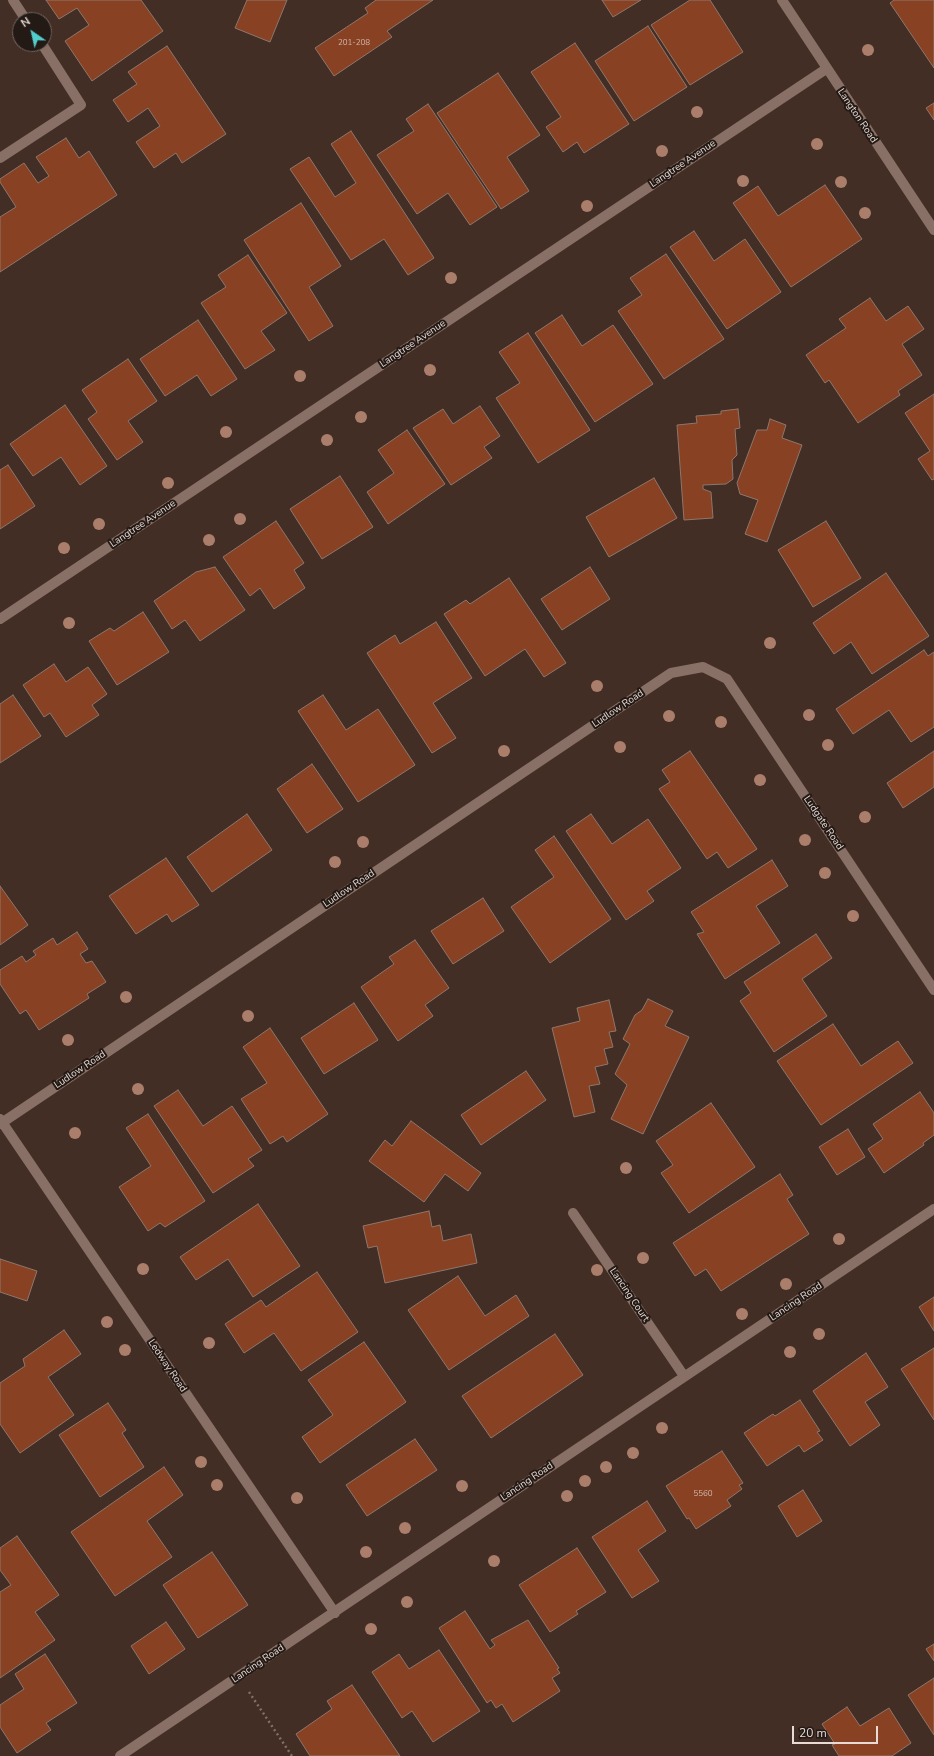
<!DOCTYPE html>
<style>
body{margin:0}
#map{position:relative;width:934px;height:1756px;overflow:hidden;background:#432e25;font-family:"Nunito Sans",sans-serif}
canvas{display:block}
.north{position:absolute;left:12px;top:12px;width:40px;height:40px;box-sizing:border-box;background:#231915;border:1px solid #726661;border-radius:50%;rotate:326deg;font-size:11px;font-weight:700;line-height:16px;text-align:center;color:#e8dad4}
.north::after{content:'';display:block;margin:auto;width:14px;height:18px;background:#53cdcb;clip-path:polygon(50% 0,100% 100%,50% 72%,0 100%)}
.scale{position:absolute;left:792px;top:1726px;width:86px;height:18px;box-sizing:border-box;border:2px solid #e8dad4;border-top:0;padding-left:5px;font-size:12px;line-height:14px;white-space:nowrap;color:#e8dad4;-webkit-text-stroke:3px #231915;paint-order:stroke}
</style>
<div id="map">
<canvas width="934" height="1756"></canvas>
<div class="north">N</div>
<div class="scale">20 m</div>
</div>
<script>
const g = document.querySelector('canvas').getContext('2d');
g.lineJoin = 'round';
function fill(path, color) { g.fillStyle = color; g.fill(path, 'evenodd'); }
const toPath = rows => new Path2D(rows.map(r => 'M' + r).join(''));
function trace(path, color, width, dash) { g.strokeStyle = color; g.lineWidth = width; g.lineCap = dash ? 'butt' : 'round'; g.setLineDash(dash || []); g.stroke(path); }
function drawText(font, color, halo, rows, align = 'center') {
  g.font = font + ' "Nunito Sans",sans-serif'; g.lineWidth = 4; g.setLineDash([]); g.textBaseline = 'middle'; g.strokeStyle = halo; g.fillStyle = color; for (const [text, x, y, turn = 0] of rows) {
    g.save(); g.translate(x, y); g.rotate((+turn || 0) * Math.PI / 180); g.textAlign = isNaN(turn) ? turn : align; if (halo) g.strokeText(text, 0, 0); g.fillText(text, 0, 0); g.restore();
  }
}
const building = toPath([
 [46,0,141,0,163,31,92,81,65,41,89,25,77,8,59,19,46,0],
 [247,0,287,0,270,42,235,28,247,0],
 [376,0,433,0,387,31,392,37,334,76,315,48,368,13,365,8,376,0],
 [602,0,641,0,613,17,602,0],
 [690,0,710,0,743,52,690,85,651,25,690,0],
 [894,0,934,0,934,68,890,3,894,0],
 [648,26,687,87,634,121,595,61,648,26],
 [575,43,629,124,584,153,577,142,563,152,546,127,561,117,531,72,575,43],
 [167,46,226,134,182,163,176,153,154,168,136,142,160,126,148,108,128,122,113,100,137,84,128,72,167,46],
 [498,73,540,135,507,157,529,191,501,209,437,113,498,73],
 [934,103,934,120,926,108,934,103],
 [428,104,497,207,470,225,448,193,417,214,377,155,414,131,406,119,428,104],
 [351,131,434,258,408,275,384,239,351,260,290,169,309,157,335,197,356,183,331,144,351,131],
 [66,138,79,158,89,151,117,195,0,272,0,217,16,207,0,182,0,179,24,163,38,183,49,176,36,157,66,138],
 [825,185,862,239,791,287,733,203,758,186,778,216,825,185],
 [301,203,341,266,309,287,333,326,309,341,244,240,301,203],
 [694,231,714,261,745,239,781,292,727,329,670,247,694,231],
 [666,254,724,339,664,379,618,311,642,295,630,278,666,254],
 [248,255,287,313,261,331,275,350,245,369,201,303,226,287,218,275,248,255],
 [870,298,886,321,908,306,924,329,902,344,922,375,898,391,900,395,858,423,829,380,825,383,806,355,846,328,839,319,870,298],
 [562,315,582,346,613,325,653,384,595,422,535,333,562,315],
 [198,320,237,379,211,396,197,375,165,396,140,359,198,320],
 [528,333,590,430,538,463,496,398,520,383,499,352,528,333],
 [128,359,157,401,128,421,143,442,117,460,88,419,97,412,82,390,128,359],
 [934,394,934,479,932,480,918,459,930,451,905,413,934,394],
 [65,405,107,466,80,485,61,457,33,476,10,444,65,405],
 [480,406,500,436,484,447,492,458,451,485,413,428,443,409,453,424,480,406],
 [738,409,740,428,735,429,737,455,732,460,733,479,726,484,703,485,703,489,711,492,713,518,684,520,677,425,697,423,696,416,721,414,721,411,738,409],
 [770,419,786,425,782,438,802,445,767,542,745,534,758,500,740,494,737,483,757,430,767,430,770,419],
 [407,430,445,484,388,524,367,492,394,473,378,450,407,430],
 [8,465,35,506,0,529,0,470,8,465],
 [340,476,373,527,322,559,290,509,340,476],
 [654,478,677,518,609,557,586,517,654,478],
 [276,521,304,563,294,570,305,588,274,609,260,588,250,596,223,557,276,521],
 [826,521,861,578,813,607,778,550,826,521],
 [215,567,245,610,200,641,185,620,172,629,154,601,196,572,215,567],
 [590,567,610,599,562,630,541,599,590,567],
 [886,573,929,636,872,674,851,642,834,654,813,623,886,573],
 [509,578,566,663,544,677,525,649,485,676,444,614,466,600,470,604,509,578],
 [143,612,169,652,117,685,89,641,110,628,114,631,143,612],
 [436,622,472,678,433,703,456,738,432,753,367,653,395,635,400,644,436,622],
 [924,650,928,656,934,652,934,727,911,742,889,710,853,734,836,709,924,650],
 [54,664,66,682,88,667,107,694,92,705,99,715,66,737,50,713,44,717,23,685,54,664],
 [13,695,41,736,0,763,0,704,13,695],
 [323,695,346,730,378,709,415,765,358,802,298,711,323,695],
 [690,751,757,849,728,868,717,852,707,859,659,789,670,782,662,770,690,751],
 [934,751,934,787,903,808,887,783,934,751],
 [312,764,343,809,307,833,277,789,312,764],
 [247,814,272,850,212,892,187,857,247,814],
 [591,814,612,844,648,819,681,868,647,891,654,901,626,920,566,831,591,814],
 [554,836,611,919,550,963,511,907,554,877,535,850,554,836],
 [166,858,199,905,172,922,167,914,136,934,109,896,166,858],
 [772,860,788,886,756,906,780,943,725,979,697,934,704,932,691,912,772,860],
 [0,886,28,925,0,945,0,886],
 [483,898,504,931,453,964,431,931,483,898],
 [77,932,88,949,80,954,86,963,92,961,106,982,87,994,89,998,39,1030,26,1010,20,1014,0,984,0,970,22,956,26,962,36,955,33,951,53,938,57,945,77,932],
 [816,934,832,958,802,979,827,1016,774,1052,740,1001,751,993,744,982,816,934],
 [415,940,449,988,425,1005,433,1016,398,1041,361,987,394,964,389,957,415,940],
 [648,999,673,1011,665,1026,689,1037,643,1134,611,1119,627,1085,615,1074,630,1044,623,1039,635,1015,642,1010,648,999],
 [609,1000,616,1031,609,1032,613,1047,604,1049,608,1064,595,1067,600,1084,589,1086,595,1112,574,1117,552,1028,580,1021,577,1008,609,1000],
 [354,1003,378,1040,324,1074,301,1038,354,1003],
 [833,1024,861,1066,898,1041,913,1063,821,1125,777,1061,833,1024],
 [270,1028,328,1114,287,1142,283,1136,270,1144,241,1099,267,1083,243,1047,270,1028],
 [526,1071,546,1100,481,1145,461,1115,526,1071],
 [178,1090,203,1126,232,1106,262,1150,248,1159,254,1166,213,1193,154,1106,178,1090],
 [920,1092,934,1113,934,1135,923,1143,924,1145,884,1173,868,1149,883,1139,873,1124,920,1092],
 [711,1103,755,1167,689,1213,661,1173,673,1165,656,1141,711,1103],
 [148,1114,205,1201,165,1227,160,1223,148,1231,119,1187,151,1166,126,1128,148,1114],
 [411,1121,481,1173,468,1191,445,1174,424,1202,369,1161,385,1140,392,1146,411,1121],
 [848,1129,865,1157,837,1175,819,1147,848,1129],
 [780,1174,793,1195,787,1199,809,1234,721,1291,706,1269,695,1276,673,1243,780,1174],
 [258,1204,300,1266,253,1297,228,1259,196,1280,180,1257,258,1204],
 [429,1211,432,1227,440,1225,443,1241,471,1234,477,1263,385,1283,377,1246,368,1248,363,1226,429,1211],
 [0,1259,37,1271,27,1301,0,1292,0,1259],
 [317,1272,358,1332,301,1371,274,1333,244,1353,225,1324,261,1300,266,1307,317,1272],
 [458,1276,485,1316,516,1295,529,1316,449,1370,408,1310,458,1276],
 [934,1297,934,1331,919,1307,934,1297],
 [64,1330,81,1354,48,1377,74,1415,20,1453,0,1424,0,1383,25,1366,23,1359,64,1330],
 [555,1334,583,1375,491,1438,462,1396,555,1334],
 [364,1342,406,1402,320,1463,302,1437,333,1415,308,1380,364,1342],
 [934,1348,934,1420,901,1369,934,1348],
 [866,1353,888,1387,865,1402,880,1425,850,1446,813,1391,866,1353],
 [800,1400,820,1431,817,1432,823,1440,804,1452,799,1445,767,1466,744,1433,773,1414,775,1416,800,1400],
 [108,1403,126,1430,122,1433,144,1467,100,1497,59,1435,108,1403],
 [415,1439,437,1470,367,1516,346,1485,415,1439],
 [722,1451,743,1483,739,1485,742,1489,727,1500,731,1506,696,1529,689,1518,687,1519,666,1486,722,1451],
 [164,1467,183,1495,147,1521,172,1557,115,1596,71,1532,164,1467],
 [803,1490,822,1521,797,1537,778,1506,803,1490],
 [647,1501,666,1531,638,1550,659,1581,632,1598,592,1537,647,1501],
 [17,1536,59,1595,35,1612,55,1640,0,1678,0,1592,11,1585,0,1570,0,1548,17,1536],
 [577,1548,606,1592,576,1611,578,1614,550,1632,519,1585,577,1548],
 [212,1552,248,1605,198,1638,163,1585,212,1552],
 [465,1611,490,1649,495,1645,491,1640,528,1620,559,1668,557,1669,560,1673,552,1678,560,1691,513,1722,502,1704,496,1708,491,1700,487,1703,439,1628,465,1611],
 [166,1622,185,1649,149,1674,131,1646,166,1622],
 [934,1644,934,1661,926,1649,934,1644],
 [439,1650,480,1711,433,1742,412,1711,402,1718,372,1672,399,1654,409,1669,439,1650],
 [45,1654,77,1703,46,1723,51,1730,17,1753,0,1727,0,1705,24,1689,15,1674,45,1654],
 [934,1678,934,1735,908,1695,934,1678],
 [352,1685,400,1756,310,1756,296,1734,332,1709,327,1701,352,1685],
 [847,1707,860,1726,889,1708,911,1743,892,1756,839,1756,832,1745,835,1744,822,1724,847,1707]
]);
fill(building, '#884223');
trace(building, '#8e766c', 1);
trace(toPath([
 [249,1692,292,1756]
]), '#826f67', 2.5, [2, 3]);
trace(toPath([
 [13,0,26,20],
 [782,0,934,230],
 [0,158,81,105,42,44],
 [0,619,826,69],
 [0,1119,335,1613],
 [0,1124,671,673,703,667,727,679,934,990],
 [573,1213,684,1376],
 [120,1756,934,1209]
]), '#897066', 10);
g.fillStyle = '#aa7e6b';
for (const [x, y] of [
 [868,50],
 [697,112],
 [817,144],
 [662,151],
 [743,181],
 [841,182],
 [587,206],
 [865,213],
 [451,278],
 [430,370],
 [300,376],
 [361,417],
 [226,432],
 [327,440],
 [168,483],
 [240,519],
 [99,524],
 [209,540],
 [64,548],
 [69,623],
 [770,643],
 [597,686],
 [809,715],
 [669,716],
 [721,722],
 [828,745],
 [620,747],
 [504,751],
 [760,780],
 [865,817],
 [805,840],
 [363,842],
 [335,862],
 [825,873],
 [853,916],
 [126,997],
 [248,1016],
 [68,1040],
 [138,1089],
 [75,1133],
 [626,1168],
 [839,1239],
 [643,1258],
 [143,1269],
 [597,1270],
 [786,1284],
 [742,1314],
 [107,1322],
 [819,1334],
 [209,1343],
 [125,1350],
 [790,1352],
 [662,1428],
 [633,1453],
 [201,1462],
 [606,1467],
 [585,1481],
 [217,1485],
 [462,1486],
 [567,1496],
 [297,1498],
 [405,1528],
 [366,1552],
 [494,1561],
 [407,1602],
 [371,1629]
]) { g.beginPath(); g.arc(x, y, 6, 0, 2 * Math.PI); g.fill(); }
drawText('8px', '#d0b4a8', null, [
 ["201-208",354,43],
 ["5560",703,1494]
]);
drawText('10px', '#e8dad4', '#231915', [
 ["Langton Road",857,116,56],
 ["Langtree Avenue",683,164,-34],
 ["Langtree Avenue",413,344,-34],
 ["Langtree Avenue",143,524,-34],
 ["Ludlow Road",618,709,-34],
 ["Ludgate Road",823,823,56],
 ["Ludlow Road",349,889,-34],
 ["Ludlow Road",80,1070,-34],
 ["Lancing Court",629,1295,56],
 ["Lancing Road",796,1302,-34],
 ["Ledway Road",167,1366,56],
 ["Lancing Road",527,1482,-34],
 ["Lancing Road",258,1664,-34]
]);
</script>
